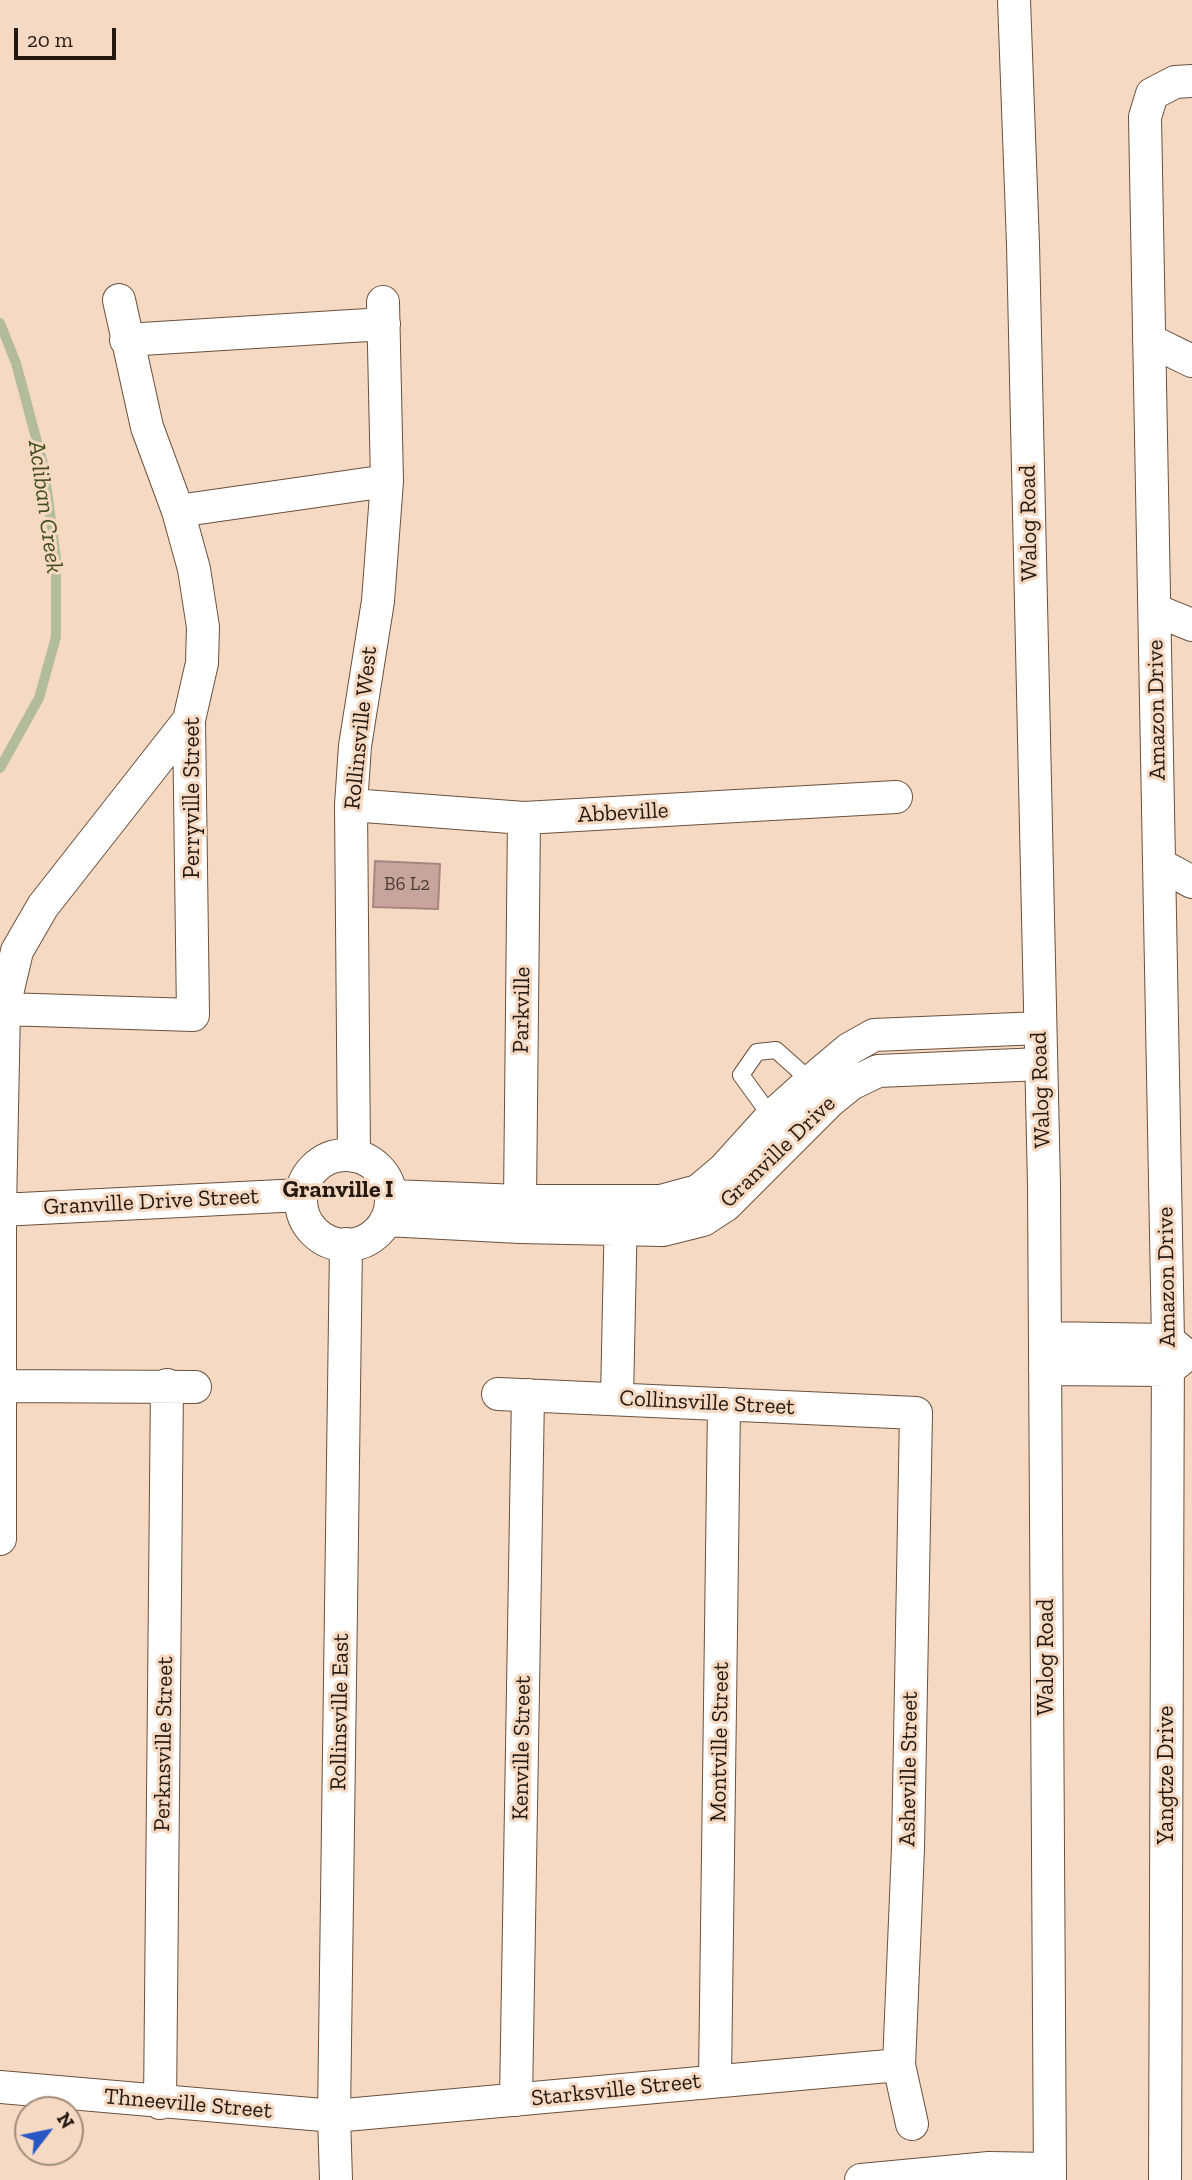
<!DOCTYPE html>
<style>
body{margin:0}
#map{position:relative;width:1192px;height:2180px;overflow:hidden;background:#f6d9c2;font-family:"Zilla Slab",serif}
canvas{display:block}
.north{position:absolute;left:14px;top:2096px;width:70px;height:70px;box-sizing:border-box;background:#f6d9c2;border:2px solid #a28c7b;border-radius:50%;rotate:58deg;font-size:19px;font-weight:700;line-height:28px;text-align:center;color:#231911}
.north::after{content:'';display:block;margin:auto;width:24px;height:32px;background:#2958c6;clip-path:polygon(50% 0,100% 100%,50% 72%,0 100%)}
.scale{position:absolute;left:14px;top:28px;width:102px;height:32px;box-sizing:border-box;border:4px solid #231911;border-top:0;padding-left:9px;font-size:21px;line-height:24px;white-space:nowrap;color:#231911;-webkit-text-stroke:5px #f6d9c2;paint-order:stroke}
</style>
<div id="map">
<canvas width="1192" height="2180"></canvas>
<div class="north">N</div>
<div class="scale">20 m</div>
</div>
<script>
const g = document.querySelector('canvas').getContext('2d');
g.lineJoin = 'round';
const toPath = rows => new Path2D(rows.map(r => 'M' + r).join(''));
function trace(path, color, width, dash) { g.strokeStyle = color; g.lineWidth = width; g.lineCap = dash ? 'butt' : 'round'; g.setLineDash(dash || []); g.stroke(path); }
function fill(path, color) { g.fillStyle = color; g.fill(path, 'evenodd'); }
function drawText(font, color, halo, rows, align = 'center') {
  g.font = font + ' "Zilla Slab",serif'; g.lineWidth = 6; g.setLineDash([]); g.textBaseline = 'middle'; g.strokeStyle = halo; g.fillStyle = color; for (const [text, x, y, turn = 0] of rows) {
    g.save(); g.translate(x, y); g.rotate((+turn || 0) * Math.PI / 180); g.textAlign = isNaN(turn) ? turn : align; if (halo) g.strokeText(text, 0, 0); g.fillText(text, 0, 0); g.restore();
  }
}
trace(toPath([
 [0,323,16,363,44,468,56,559,56,637,39,698,0,768]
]), '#b2bc9d', 10);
const building = toPath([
 [375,861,440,864,438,909,373,907,375,861]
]);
fill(building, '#c8a49f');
trace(building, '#a88580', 2);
const service = toPath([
 [773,1119,741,1075,757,1052,776,1050,814,1084]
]);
const minor = toPath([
 [1014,0,1023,244,1044,1185,1050,2180],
 [126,340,384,324],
 [1149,340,1192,361],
 [178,511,387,481],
 [1155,610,1192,625],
 [351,805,524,818,896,797],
 [1159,864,1192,882],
 [4,1009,193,1015,189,720,202,663,203,627,194,569,178,511,147,427,119,300],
 '301 1200a45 45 0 1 1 90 0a45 45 0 1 1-90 0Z',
 [354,1156,351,805,355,746,378,601,387,481,383,302],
 [391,1196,520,1201,661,1201,698,1191,724,1169,771,1117,811,1081,849,1049,874,1035,1040,1028],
 [520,1201,524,818],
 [0,1210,301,1195],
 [386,1220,520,1227,663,1230,703,1220,726,1205,830,1101,851,1084,878,1071,1041,1064],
 [1045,1338,1168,1340,1186,1355,1192,1355],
 [1045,1369,1168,1370,1185,1356],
 [0,1386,195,1387],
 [498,1394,916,1413,908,1848,899,2065,912,2124],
 [617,1398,621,1210],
 [0,1539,0,1210,4,1009,9,985,17,951,43,906,189,720],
 [715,2079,724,1404],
 [0,2087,334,2116,899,2065],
 [516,2100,528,1395],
 [160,2103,167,1385],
 [336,2180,334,2116,346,1244],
 [861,2180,989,2168,1049,2169],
 [1165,2180,1168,1340,1145,117,1152,94,1175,82,1192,81]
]);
trace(service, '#6a513e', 18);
trace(minor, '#6a513e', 34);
trace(service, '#fff', 16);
trace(minor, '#fff', 32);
drawText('19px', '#4c3c34', null, [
 ["B6 L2",407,885]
]);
drawText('23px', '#231911', '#f6d9c2', [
 ["Walog Road",1029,523,-91],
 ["Amazon Drive",1157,710,-91],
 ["Rollinsville West",361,728,-84],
 ["Perryville Street",192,798,-90],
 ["Abbeville",623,813,-3],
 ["Parkville",522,1010,-89],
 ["Walog Road",1041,1090,-92],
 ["Granville Drive",778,1152,-44],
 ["Granville Drive Street",151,1202,-3],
 ["Amazon Drive",1167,1277,-91],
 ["Collinsville Street",707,1403,3],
 ["Walog Road",1046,1657,-90],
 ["Rollinsville East",340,1712,-89],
 ["Montville Street",720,1742,-89],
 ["Perknsville Street",164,1744,-89],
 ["Kenville Street",522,1748,-89],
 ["Asheville Street",909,1769,-89],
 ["Yangtze Drive",1166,1775,-90],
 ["Starksville Street",616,2090,-6],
 ["Thneeville Street",188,2104,5]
]);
drawText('italic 24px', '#414d1c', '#f6d9c2', [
 ["Acliban Creek",45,507,82]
]);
drawText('bold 24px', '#231911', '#f6d9c2', [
 ["Granville I",338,1190]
]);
</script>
